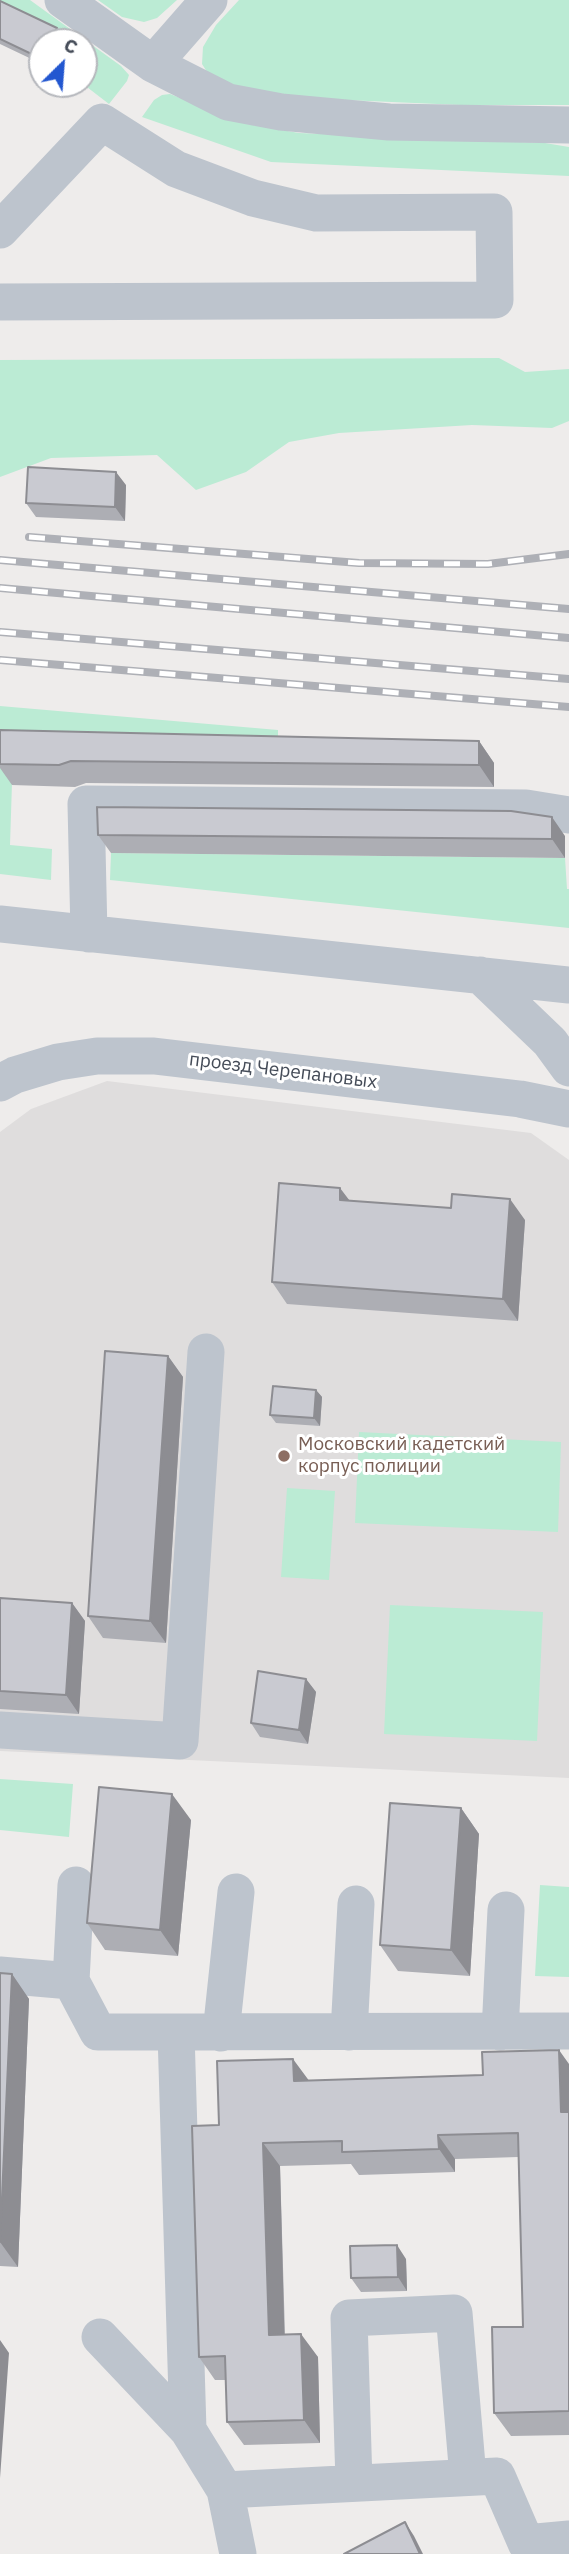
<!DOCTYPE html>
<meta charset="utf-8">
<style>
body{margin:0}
#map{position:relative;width:569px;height:2554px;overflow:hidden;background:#eeeceb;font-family:"IBM Plex Sans",sans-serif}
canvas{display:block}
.north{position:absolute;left:28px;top:28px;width:70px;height:70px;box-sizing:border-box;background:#fff;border:2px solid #b5b7bc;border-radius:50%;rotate:25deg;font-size:19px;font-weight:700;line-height:28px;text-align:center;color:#454c58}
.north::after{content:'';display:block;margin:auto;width:24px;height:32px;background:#2357d0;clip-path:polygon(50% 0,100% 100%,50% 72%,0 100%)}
</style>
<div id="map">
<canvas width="569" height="2554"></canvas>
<div class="north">С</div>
</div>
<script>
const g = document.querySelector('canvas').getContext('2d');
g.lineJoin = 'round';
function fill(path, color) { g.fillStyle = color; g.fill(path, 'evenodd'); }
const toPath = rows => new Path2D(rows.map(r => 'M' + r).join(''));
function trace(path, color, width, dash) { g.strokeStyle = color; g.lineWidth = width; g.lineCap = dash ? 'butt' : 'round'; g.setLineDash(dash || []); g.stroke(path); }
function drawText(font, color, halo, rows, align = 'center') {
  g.font = font + ' "IBM Plex Sans",sans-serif'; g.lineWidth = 6; g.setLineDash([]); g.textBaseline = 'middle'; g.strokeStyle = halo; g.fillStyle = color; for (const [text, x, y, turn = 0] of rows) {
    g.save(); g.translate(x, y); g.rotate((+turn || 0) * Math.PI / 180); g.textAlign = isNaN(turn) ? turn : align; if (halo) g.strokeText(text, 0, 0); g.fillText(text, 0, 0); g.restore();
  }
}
fill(toPath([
 [107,1081,531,1133,569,1160,569,1778,0,1751,0,1132,31,1109]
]), '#dfdddd');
fill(toPath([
 [0,0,30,0,121,66,129,75,127,81,109,104,83,84,84,42,59,42,61,35,0,6],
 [98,0,177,0,157,18,144,22,122,17],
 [239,0,569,0,569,105,460,105,346,100,303,97,237,87,209,75,202,64,203,47,216,25],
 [170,94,248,124,299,133,545,143,569,147,569,176,271,162,142,117,154,100,162,95],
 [499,358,525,372,569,369,569,421,552,428,472,425,339,433,289,442,246,472,196,490,157,455,51,458,0,477,0,360],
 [0,706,278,730,278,757,13,752,10,845,52,849,51,880,0,874],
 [111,853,565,858,567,889,569,889,569,928,110,880],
 [359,1432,561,1442,558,1532,355,1523],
 [287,1488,335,1491,329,1580,281,1577],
 [390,1605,543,1612,537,1741,384,1734],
 [0,1779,73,1784,69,1837,0,1830],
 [540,1885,569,1887,569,1977,535,1976]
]), '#bbebd4');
trace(toPath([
 [63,0,153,64,228,102,281,112,389,122,569,125],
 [153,64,209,0],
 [0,230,102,122,176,169,253,198,316,213,494,212,495,300,0,302],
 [0,924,569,985],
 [89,934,86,804,526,808,569,815],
 [480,975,550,1042,569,1068],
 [0,1083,15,1075,58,1062,97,1056,154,1056,520,1099,569,1109],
 [0,1730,180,1741,206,1352],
 [0,1975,71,1981,98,2032,569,2031],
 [71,1981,76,1885],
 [349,2032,356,1904],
 [500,2032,506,1910],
 [176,2033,188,2430,225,2490,238,2554],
 [221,2033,236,1892],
 [100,2337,188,2430],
 [354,2483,349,2318,454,2313,468,2477],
 [225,2490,497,2476,526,2543,569,2539]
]), '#bdc4cd', 37);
const rail = toPath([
 [29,537,359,563,488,564,569,554],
 [0,560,569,609],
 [0,588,569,638],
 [0,632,569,679],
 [0,660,569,707]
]);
trace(rail, '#aeb0b6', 8);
trace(rail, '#fff', 5, [16]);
fill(toPath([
 [0,1,62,35,59,42,42,42,42,64,0,44],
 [126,485,125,521,36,517,26,503],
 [0,730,479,741,494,763,494,787,86,783,75,787,12,785,0,768],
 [98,835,565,836,565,858,111,853],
 [349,1201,525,1220,518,1321,287,1304,272,1282],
 [168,1356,183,1377,166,1643,103,1638,88,1616],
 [316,1390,322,1397,320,1426,276,1423,270,1415],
 [0,1598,72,1603,85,1621,79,1714,0,1709],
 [306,1679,316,1692,308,1744,260,1737,251,1723],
 [461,1808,479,1834,470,1976,398,1971,380,1945],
 [191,1820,178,1956,105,1950,87,1923],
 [0,1973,12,1974,29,1999,18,2267,0,2266],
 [569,2064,569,2435,511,2436,494,2413,523,2327,518,2157,455,2159,455,2172,359,2175,351,2164,280,2166,285,2334,318,2357,320,2443,244,2445,227,2422,226,2380,215,2380,199,2357,219,2125,309,2081,483,2075],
 [406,2259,407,2291,361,2292,351,2278]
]), '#adaeb4');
fill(toPath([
 [57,28,62,35,59,42,50,42],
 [116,472,126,485,125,521,115,507],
 [479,741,494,763,494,787,479,765],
 [552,817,565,836,565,858,552,839],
 [340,1188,356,1209,340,1200],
 [510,1199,525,1220,518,1321,503,1299],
 [168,1356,183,1377,166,1643,150,1621],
 [316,1390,322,1397,320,1426,314,1418],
 [72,1603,85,1621,79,1714,66,1695],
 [306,1679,316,1692,308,1744,299,1730],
 [172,1794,191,1820,178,1956,160,1930],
 [461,1808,479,1834,470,1976,451,1950],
 [12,1974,29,1999,18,2267,0,2242],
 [559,2050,569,2064,569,2124,561,2112],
 [293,2059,310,2082,294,2081],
 [438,2135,455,2159,455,2172,439,2149],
 [263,2143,280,2166,285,2358,269,2335],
 [397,2245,406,2259,407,2291,398,2277],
 [301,2334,318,2357,320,2443,304,2420],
 [0,2340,9,2353,0,2478],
 [405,2522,414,2536,423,2554,420,2554]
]), '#8d8d92');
const building = toPath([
 [0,1,57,28,50,42,42,42,42,59,0,39,0,1],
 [28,467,116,472,115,507,26,503,28,467],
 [0,730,479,741,479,765,71,761,59,765,0,764,0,730],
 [97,807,511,811,552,817,552,839,98,835,97,807],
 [279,1183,340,1188,340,1200,451,1208,452,1194,510,1199,503,1299,272,1282,279,1183],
 [105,1351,168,1356,150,1621,88,1616,105,1351],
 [273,1386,316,1390,314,1418,270,1415,273,1386],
 [0,1598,72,1603,66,1695,0,1691,0,1598],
 [258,1671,306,1679,299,1730,251,1723,258,1671],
 [99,1787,172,1794,160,1930,87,1923,99,1787],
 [390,1803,461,1808,451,1950,380,1945,390,1803],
 [0,1973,12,1974,0,2242,0,1973],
 [559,2050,561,2112,569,2112,569,2411,494,2413,492,2327,523,2327,518,2133,438,2135,439,2149,342,2152,342,2141,263,2143,269,2335,301,2334,304,2420,227,2422,225,2356,199,2357,192,2126,219,2125,217,2061,293,2059,294,2081,483,2075,482,2052,559,2050],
 [397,2245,398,2277,351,2278,350,2246,397,2245],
 [405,2522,420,2554,344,2554,405,2522]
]);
fill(building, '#c9cad1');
trace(building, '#8d8d92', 2);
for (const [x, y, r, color] of [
 [284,1456,7,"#8d6e63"]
]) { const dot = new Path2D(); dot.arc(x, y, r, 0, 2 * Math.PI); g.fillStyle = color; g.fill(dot); trace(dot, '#fff', 2.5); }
drawText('19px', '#454c58', '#fff', [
 ["проезд Черепановых",283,1071,7]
]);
drawText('19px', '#785e54', '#fff', [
 ["Московский кадетский",298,1445],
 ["корпус полиции",298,1467]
], 'left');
</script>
